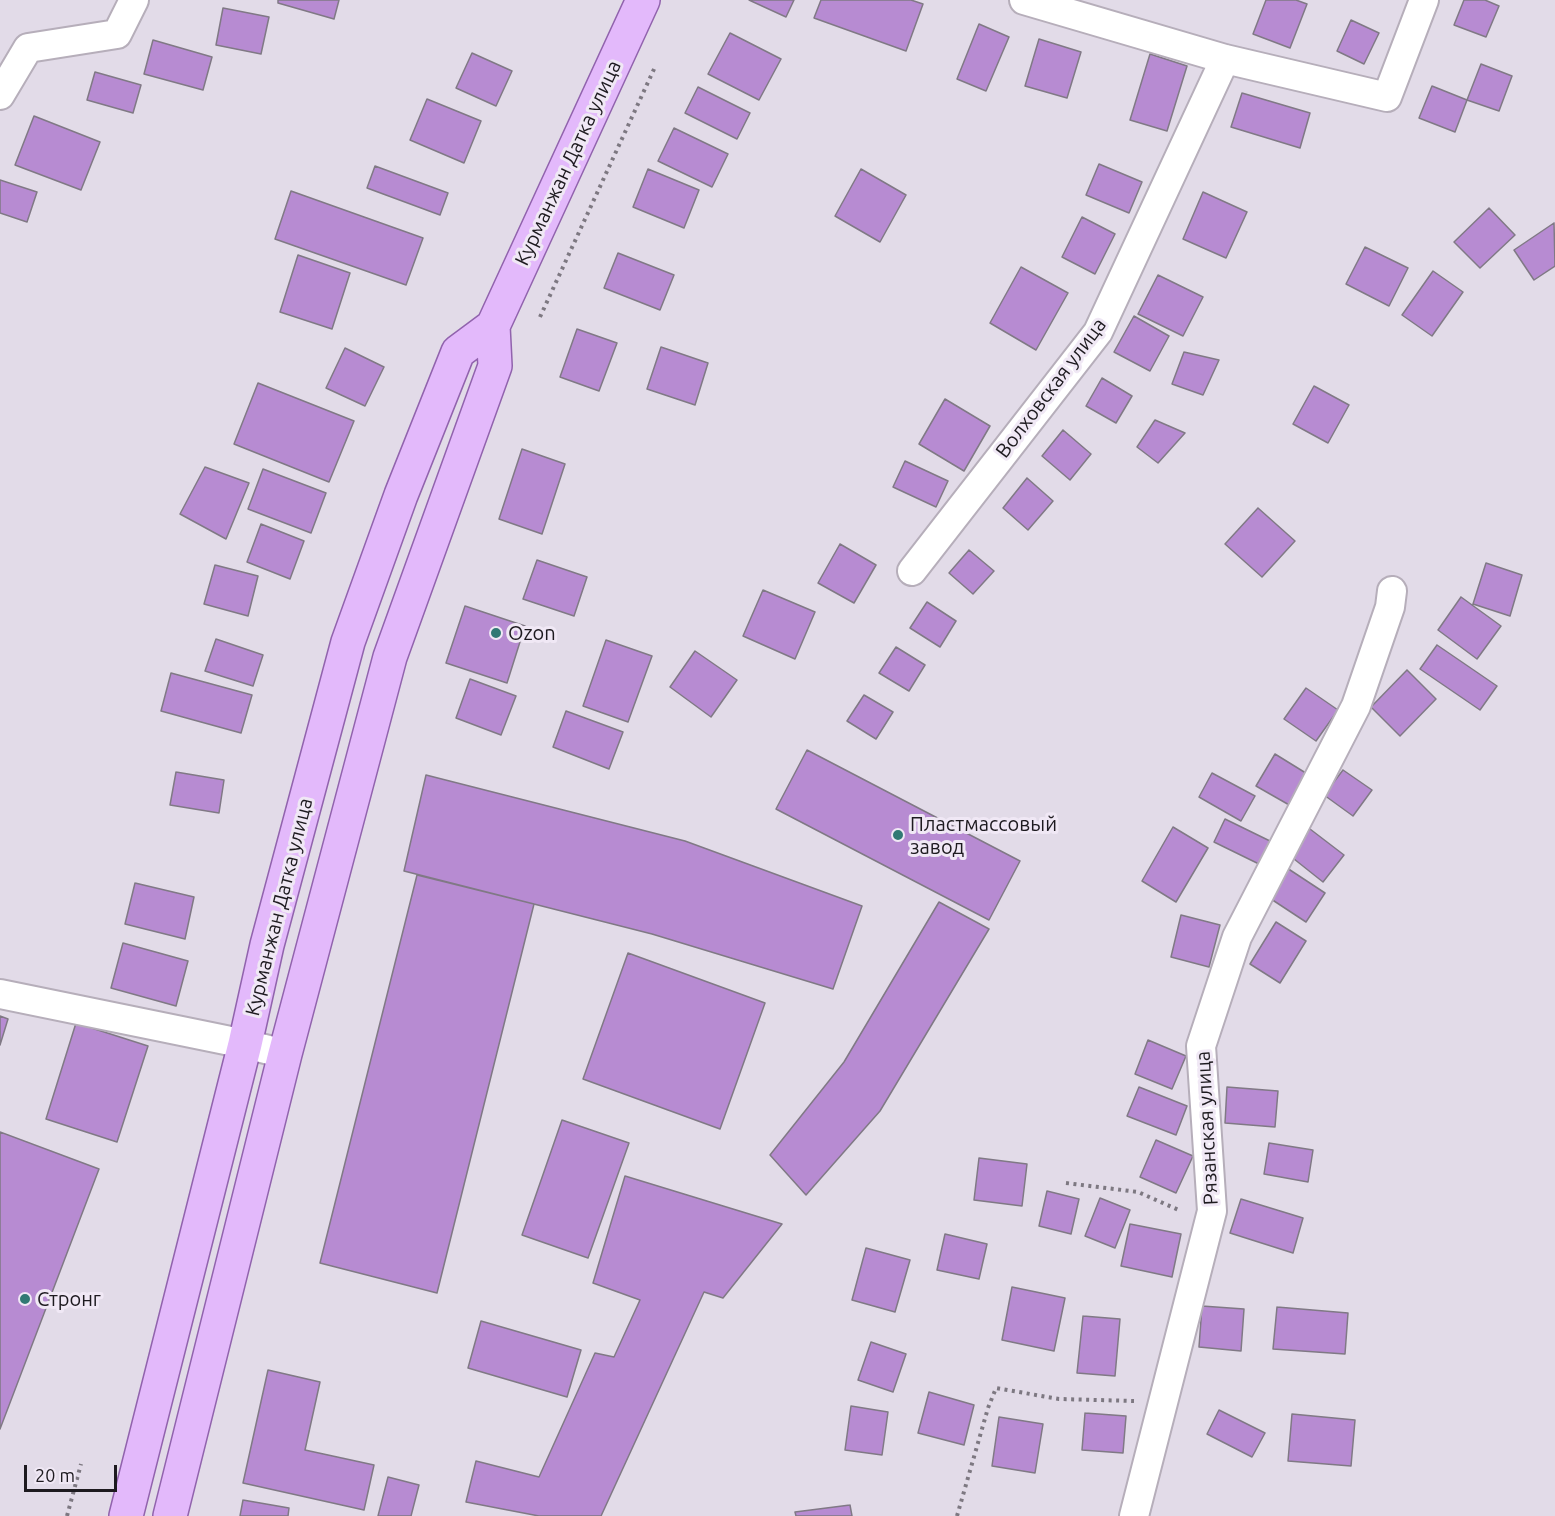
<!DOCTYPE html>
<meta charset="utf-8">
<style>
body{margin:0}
#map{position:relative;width:1555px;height:1516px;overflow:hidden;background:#e2dbe8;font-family:Ubuntu,sans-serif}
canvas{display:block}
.scale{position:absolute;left:24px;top:1465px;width:93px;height:27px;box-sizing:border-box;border:3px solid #1d1a1f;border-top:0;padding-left:8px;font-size:18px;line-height:21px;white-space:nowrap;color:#1d1a1f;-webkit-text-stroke:4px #f0e8f5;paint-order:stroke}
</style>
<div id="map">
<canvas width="1555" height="1516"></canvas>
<div class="scale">20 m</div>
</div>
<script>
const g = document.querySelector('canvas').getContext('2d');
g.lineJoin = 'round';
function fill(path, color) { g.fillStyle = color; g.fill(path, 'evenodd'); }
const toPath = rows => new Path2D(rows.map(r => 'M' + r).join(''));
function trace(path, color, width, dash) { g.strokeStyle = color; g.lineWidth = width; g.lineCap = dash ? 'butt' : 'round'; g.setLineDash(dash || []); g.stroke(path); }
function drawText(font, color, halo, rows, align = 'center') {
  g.font = font + ' Ubuntu,sans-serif'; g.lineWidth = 6; g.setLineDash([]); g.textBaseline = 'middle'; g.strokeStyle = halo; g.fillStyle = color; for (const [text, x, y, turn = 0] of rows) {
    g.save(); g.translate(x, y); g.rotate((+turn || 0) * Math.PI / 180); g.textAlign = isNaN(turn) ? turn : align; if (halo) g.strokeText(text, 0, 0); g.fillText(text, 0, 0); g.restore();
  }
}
const building = toPath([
 [278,0,339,0,334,19,278,3,278,0],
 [749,0,794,0,786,17,749,0],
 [821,0,911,0,923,4,906,51,814,18,821,0],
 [1266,0,1296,0,1307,4,1290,48,1253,34,1266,0],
 [1464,0,1485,0,1499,6,1486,37,1454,25,1464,0],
 [223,8,269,17,261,54,216,45,223,8],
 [1351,20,1379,33,1364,64,1337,51,1351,20],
 [979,24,1009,37,986,91,957,79,979,24],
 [730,33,781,59,759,100,708,74,730,33],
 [1039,39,1081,52,1067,98,1025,86,1039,39],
 [153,40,212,57,203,90,144,74,153,40],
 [472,53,512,71,496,106,456,88,472,53],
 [1150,54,1187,66,1167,131,1130,120,1150,54],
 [1481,64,1512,76,1499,111,1467,100,1481,64],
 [95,72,141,85,133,113,87,100,95,72],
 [1432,86,1467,100,1455,132,1419,118,1432,86],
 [698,87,750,113,737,139,685,113,698,87],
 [1242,93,1310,113,1300,148,1231,127,1242,93],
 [427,99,481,121,464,163,410,140,427,99],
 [34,116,100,142,81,190,15,165,34,116],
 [674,128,728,154,712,187,658,161,674,128],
 [1099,164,1142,182,1129,213,1086,195,1099,164],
 [375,166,448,193,440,215,367,188,375,166],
 [648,169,699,190,684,228,633,207,648,169],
 [861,169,906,195,880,242,835,216,861,169],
 [0,180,37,192,27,222,0,213,0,180],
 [291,191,423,238,406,285,275,239,291,191],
 [1203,192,1247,212,1226,258,1183,239,1203,192],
 [1489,208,1515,235,1480,268,1454,242,1489,208],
 [1082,217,1115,234,1095,274,1062,257,1082,217],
 [1554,223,1555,266,1534,280,1514,250,1554,223],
 [1365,247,1408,268,1389,306,1346,284,1365,247],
 [618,253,674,275,660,310,604,288,618,253],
 [298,255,350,273,332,329,280,312,298,255],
 [1021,267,1068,293,1036,350,990,323,1021,267],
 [1433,271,1463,292,1432,336,1402,315,1433,271],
 [1158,275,1203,297,1183,336,1138,314,1158,275],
 [1134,316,1169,336,1150,371,1114,352,1134,316],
 [577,329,617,343,599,391,560,377,577,329],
 [661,347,708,363,695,405,647,389,661,347],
 [345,348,384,367,365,406,326,388,345,348],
 [1184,352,1219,360,1203,395,1172,384,1184,352],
 [1102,378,1132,396,1116,423,1086,406,1102,378],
 [258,383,354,421,329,482,234,444,258,383],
 [1314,386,1349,405,1328,443,1293,424,1314,386],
 [945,399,990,426,964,471,919,444,945,399],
 [1155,420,1185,433,1158,463,1137,447,1155,420],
 [1063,430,1091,454,1070,480,1042,456,1063,430],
 [522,449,565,464,542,534,499,519,522,449],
 [905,461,948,481,936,507,893,487,905,461],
 [205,467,249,483,226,539,180,514,205,467],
 [263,469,326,493,311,533,248,509,263,469],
 [1027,478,1053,501,1028,530,1003,508,1027,478],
 [1258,508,1295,541,1262,577,1225,544,1258,508],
 [261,524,304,541,290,579,247,562,261,524],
 [840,544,876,565,854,603,818,583,840,544],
 [969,550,994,571,973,594,949,573,969,550],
 [537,560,587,577,574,616,523,599,537,560],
 [1486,563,1522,575,1510,616,1473,604,1486,563],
 [215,565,258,576,248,616,204,604,215,565],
 [763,590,815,612,795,659,743,636,763,590],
 [1461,597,1501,626,1477,659,1438,630,1461,597],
 [927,602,956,621,940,647,910,628,927,602],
 [465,606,525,626,507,683,446,663,465,606],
 [216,639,263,655,253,686,205,671,216,639],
 [606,640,652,656,628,722,583,706,606,640],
 [1437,645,1497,686,1480,710,1420,669,1437,645],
 [896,647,925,665,909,691,879,673,896,647],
 [695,651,737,680,711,717,670,687,695,651],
 [1407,670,1436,699,1400,736,1371,707,1407,670],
 [171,673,252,695,241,733,161,711,171,673],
 [470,679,516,696,501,735,456,718,470,679],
 [1306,688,1338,710,1316,741,1284,719,1306,688],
 [864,695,893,712,876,739,847,721,864,695],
 [566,711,623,732,609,769,553,747,566,711],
 [807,750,1020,861,989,920,776,809,807,750],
 [1275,754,1309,775,1291,806,1256,786,1275,754],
 [1343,770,1372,790,1353,816,1324,795,1343,770],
 [176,772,224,780,219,813,170,805,176,772],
 [1212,773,1255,796,1241,821,1199,797,1212,773],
 [426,775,685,841,862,906,833,989,652,934,404,871,426,775],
 [1225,819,1272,842,1261,865,1214,842,1225,819],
 [1173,827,1208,848,1176,902,1142,881,1173,827],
 [1310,829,1344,855,1323,882,1289,855,1310,829],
 [1287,868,1325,893,1306,922,1268,897,1287,868],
 [417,875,534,904,437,1293,320,1263,417,875],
 [135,883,194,897,185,939,125,924,135,883],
 [939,902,989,929,880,1111,806,1195,770,1155,844,1062,939,902],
 [1181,915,1220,925,1209,967,1171,957,1181,915],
 [1276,922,1306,941,1280,983,1250,964,1276,922],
 [123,943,188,961,176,1006,111,988,123,943],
 [628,953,765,1003,720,1129,583,1079,628,953],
 [0,1016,8,1019,0,1045,0,1016],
 [76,1023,148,1046,117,1142,46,1119,76,1023],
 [1148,1040,1186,1056,1172,1089,1135,1074,1148,1040],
 [1139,1087,1187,1106,1176,1135,1127,1116,1139,1087],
 [1227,1087,1278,1091,1275,1127,1225,1123,1227,1087],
 [562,1120,629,1143,588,1258,522,1235,562,1120],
 [0,1132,99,1169,0,1429,0,1132],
 [1156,1140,1193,1156,1176,1193,1140,1177,1156,1140],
 [1269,1143,1313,1150,1308,1182,1264,1174,1269,1143],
 [979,1158,1027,1164,1022,1206,974,1200,979,1158],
 [625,1176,782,1224,723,1298,704,1292,601,1516,539,1516,466,1502,476,1461,539,1477,595,1353,614,1357,640,1300,593,1283,625,1176],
 [1047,1191,1079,1199,1071,1234,1039,1226,1047,1191],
 [1100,1198,1130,1210,1115,1248,1085,1236,1100,1198],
 [1241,1199,1303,1218,1293,1253,1230,1233,1241,1199],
 [1130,1224,1181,1234,1172,1277,1121,1266,1130,1224],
 [945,1234,987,1244,979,1279,937,1270,945,1234],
 [866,1248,910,1260,895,1312,852,1300,866,1248],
 [1012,1287,1065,1298,1054,1351,1002,1340,1012,1287],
 [1202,1306,1244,1309,1241,1351,1199,1347,1202,1306],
 [1277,1307,1348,1313,1345,1354,1273,1349,1277,1307],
 [1083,1316,1120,1319,1115,1376,1077,1373,1083,1316],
 [481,1321,581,1350,567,1397,468,1368,481,1321],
 [871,1342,906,1354,893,1392,858,1380,871,1342],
 [268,1370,320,1382,305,1450,374,1465,364,1510,243,1483,268,1370],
 [929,1392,974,1405,964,1445,918,1433,929,1392],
 [851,1406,888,1412,882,1455,845,1450,851,1406],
 [1219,1410,1265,1433,1252,1457,1207,1434,1219,1410],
 [1085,1413,1126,1416,1123,1453,1082,1450,1085,1413],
 [1292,1414,1355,1420,1351,1466,1288,1461,1292,1414],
 [999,1417,1043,1424,1035,1473,992,1466,999,1417],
 [388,1477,419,1485,411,1516,378,1516,388,1477],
 [243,1500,289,1508,288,1516,240,1516,243,1500],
 [850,1505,852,1516,796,1516,795,1512,850,1505]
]);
fill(building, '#b78bd2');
trace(building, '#807985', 1.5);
const minor = toPath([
 [1024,0,1225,59,1387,97,1424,0],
 [0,95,28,48,117,34,134,0],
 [912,571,1098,332,1225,59],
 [0,994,245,1044,285,1054],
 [1134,1516,1212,1211,1201,1046,1237,937,1356,706,1390,607,1392,591]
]);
const primary = toPath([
 [126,1516,245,1044,267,945,348,642,401,495,458,352,493,326],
 [170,1516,285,1054,390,657,495,366,493,326,643,0]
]);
trace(minor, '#b6aeba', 32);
trace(primary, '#9163ad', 36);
trace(toPath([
 [540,317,655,67],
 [1066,1183,1138,1192,1181,1211],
 [67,1516,81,1464],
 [957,1516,988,1408,996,1388,1059,1399,1134,1401]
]), '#7d7881', 4, [3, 4.5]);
trace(minor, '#fff', 28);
trace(primary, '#e3b9fb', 33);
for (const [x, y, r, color] of [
 [496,633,6,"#317974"],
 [898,835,6,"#317974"],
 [25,1299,6,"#317974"]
]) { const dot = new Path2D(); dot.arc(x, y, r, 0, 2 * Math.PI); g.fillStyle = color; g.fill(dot); trace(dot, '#f0e8f5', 2); }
drawText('20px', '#1d1a1f', '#f0e8f5', [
 ["Курманжан Датка улица",568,163,-65],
 ["Волховская улица",1051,388,-53],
 ["Курманжан Датка улица",279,907,-76],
 ["Рязанская улица",1207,1128,-93]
]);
drawText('20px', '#1d1a1f', '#f0e8f5', [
 ["Ozon",508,633],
 ["Пластмассовый",910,824],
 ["завод",910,847],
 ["Стронг",37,1299]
], 'left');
</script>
